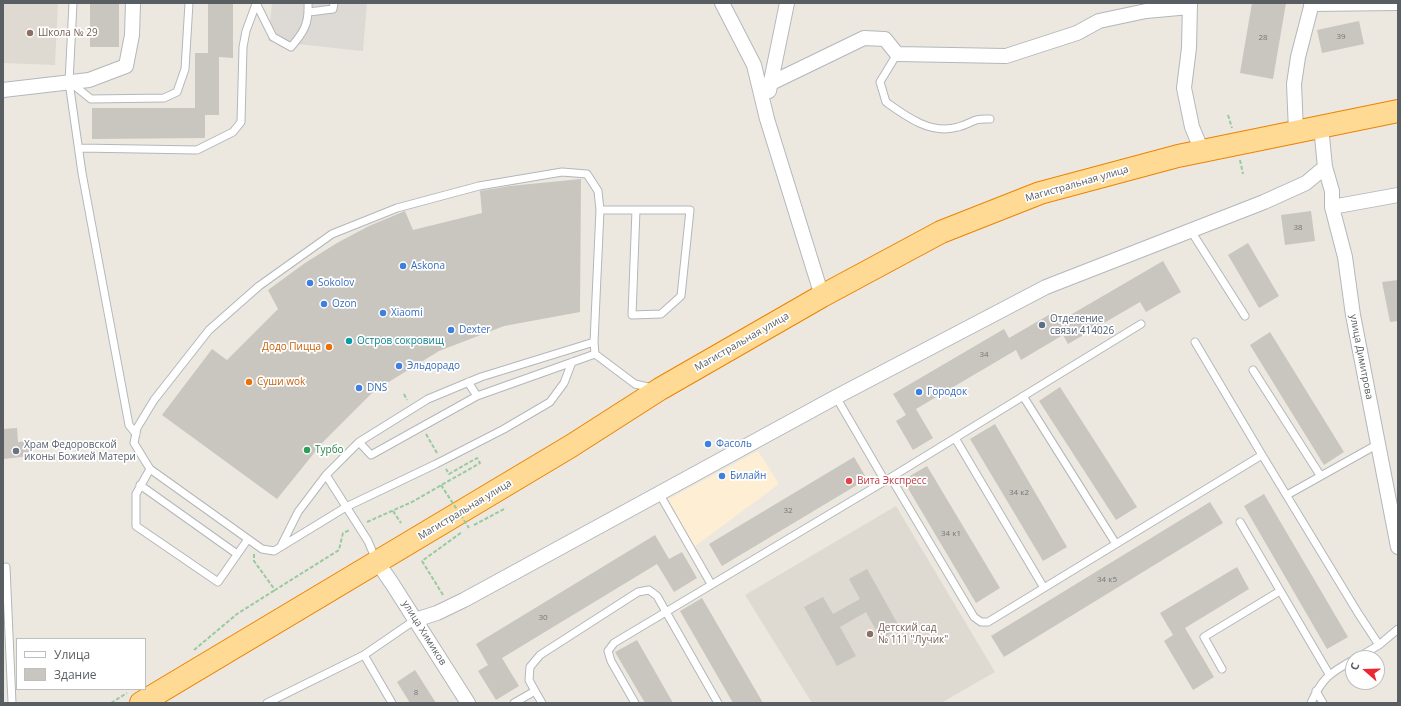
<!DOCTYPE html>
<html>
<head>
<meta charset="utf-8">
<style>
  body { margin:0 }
  #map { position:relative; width:1401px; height:706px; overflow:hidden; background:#ece8e0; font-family:"Open Sans",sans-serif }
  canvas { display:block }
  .frame { position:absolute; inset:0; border:4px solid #595e62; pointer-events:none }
  .legend { position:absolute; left:16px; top:638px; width:130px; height:52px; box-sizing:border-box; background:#fff; border:1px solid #bdbfc0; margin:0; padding:5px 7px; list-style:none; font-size:12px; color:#595e62 }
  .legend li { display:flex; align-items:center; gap:8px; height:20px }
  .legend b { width:20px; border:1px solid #bdbfc0 }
  .north { position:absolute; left:1345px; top:650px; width:40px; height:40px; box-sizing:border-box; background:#fff; border:1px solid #bdbfc0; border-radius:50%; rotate:290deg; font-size:11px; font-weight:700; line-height:16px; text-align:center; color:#595e62 }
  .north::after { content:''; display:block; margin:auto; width:14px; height:18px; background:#ec2732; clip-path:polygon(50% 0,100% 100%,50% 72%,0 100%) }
</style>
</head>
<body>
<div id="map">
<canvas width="1401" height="706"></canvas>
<div class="frame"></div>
<ul class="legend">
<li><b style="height:5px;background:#fff"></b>Улица</li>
<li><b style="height:11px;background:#c9c5bf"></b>Здание</li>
</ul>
<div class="north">С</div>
</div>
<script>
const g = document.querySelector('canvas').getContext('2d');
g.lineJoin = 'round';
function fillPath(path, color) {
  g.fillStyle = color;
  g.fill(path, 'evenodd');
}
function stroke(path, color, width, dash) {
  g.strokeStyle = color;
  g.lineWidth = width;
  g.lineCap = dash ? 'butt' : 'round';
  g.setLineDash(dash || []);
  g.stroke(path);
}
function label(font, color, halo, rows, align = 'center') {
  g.font = font + ' "Open Sans",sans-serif';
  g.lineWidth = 3.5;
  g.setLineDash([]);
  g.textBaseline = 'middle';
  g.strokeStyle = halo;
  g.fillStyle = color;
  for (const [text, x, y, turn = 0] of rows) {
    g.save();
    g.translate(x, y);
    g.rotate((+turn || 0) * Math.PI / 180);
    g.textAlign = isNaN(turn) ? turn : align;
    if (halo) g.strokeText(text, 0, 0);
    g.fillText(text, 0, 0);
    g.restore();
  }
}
fillPath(new Path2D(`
  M758,451L779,484L694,547L667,500Z`), '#feeed3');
fillPath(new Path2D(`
  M272,3H367L363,51L268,41Z`), '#dddad5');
fillPath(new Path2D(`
  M3,3H58L55,65L3,63Z
  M896,506L995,672L941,703H812L745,595Z`), '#dedad1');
fillPath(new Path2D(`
  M90,3H119V47H90Z
  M208,3H233V58L219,57V115H205V138L92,139V108H195V53H208Z
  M1252,3H1286L1273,79L1240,73Z
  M1359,21L1364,44L1322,53L1317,30Z
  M581,179L580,312L504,326L439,351L374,391L323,442L277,499L162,415L212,349L227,360L278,309L268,290L305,263L337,243L369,226L405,211L413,230L482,213L480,191L510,186Z
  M1311,211L1315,241L1285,245L1281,215Z
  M1248,243L1279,296L1259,308L1228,255Z
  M1163,261L1181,292L1146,312L1140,302L1068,344L1063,335L1021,360L1016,350L916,409L933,438L913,450L896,421L906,415L893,394L1004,329L1009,338L1054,312L1060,321Z
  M1398,280V321L1390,322L1382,282Z
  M1270,332L1344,452L1324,465L1250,345Z
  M1060,387L1137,507L1116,520L1039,401Z
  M995,424L1067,547L1043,561L970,439Z
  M17,428L18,442L29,441L30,456L4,459L3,429Z
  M854,457L867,479L722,566L709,544Z
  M927,466L1000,588L976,603L903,480Z
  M1264,494L1348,637L1327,649L1244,506Z
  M1210,502L1223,523L1004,657L991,636Z
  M655,535L669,559L682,552L697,578L674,592L657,564L502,658L519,686L496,700L478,671L488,665L476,644Z
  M1237,567L1249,589L1185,628L1214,677L1193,690L1164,641L1173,635L1160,613Z
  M867,569L900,628L881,639L866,612L840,627L856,656L837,666L804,607L823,597L833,614L860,599L849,579Z
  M702,598L763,703H733L680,611Z
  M637,640L673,703H645L615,652Z
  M415,670L436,703H410L397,682Z`), '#c9c5bf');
const service = new Path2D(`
  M73,3L69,82L82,173L129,425L136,434
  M256,3L273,37L291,47C304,32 309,24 308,3
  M309,12L333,9L334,3
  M897,54L880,82L886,102C907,117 931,135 958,127C973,123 972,118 990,119
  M71,83L91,99L164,98L177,92L185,69L189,3
  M79,148L197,150L233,132L241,122L243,47L246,31L256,4
  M600,210H690L681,296L661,314L632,315L636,210
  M1191,231L1245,316
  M1195,342L1262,455
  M572,362L564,383L550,402L504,429L436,464L346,507L274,551L262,549L150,469L134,443L137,428L154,400L209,330L259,286L332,234L397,208L479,186L562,172L587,174L598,191L600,210L594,342L595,354L635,384L652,388
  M1253,370L1320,475
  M477,396L595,354
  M1023,396L1116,544
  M836,397L885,481
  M955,438L1044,588
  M359,442L371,455L477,396L468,382
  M150,469L136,494V526L218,582L248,539
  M891,478L974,617L981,622H988L1262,455L1358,613L1379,645
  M140,485L237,554
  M659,493L711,584
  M1287,495L1378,444
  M1240,522L1329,674
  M281,546L298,512L326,475
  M376,560L368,541L326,475L359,442L428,399L481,377L594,342
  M6,567L12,703
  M364,655L392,703
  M1357,658L1379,645L1398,629
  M1222,669L1204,637L1280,591
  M535,691L542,703
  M1316,691L1323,703
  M267,703L364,655L415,620
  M514,703L535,691L529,680L530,667L540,655L638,592L649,590L657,596L718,703
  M635,703L611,661L608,651L614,643L885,481L1141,324
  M1311,703C1322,678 1330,673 1353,660`);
const minor = new Path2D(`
  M722,3L754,65L767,119L822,296
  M1190,3L1189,48L1184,88L1192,127L1202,151
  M1311,4L1398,3
  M769,84L864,38L885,39L897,54L1006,56L1077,33L1099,21L1146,11L1190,7
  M3,90L89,80L126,66L132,35L133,3
  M769,91L787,3
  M1296,131L1294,84L1298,57L1312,3
  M1325,167L1332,191V207L1345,257L1353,315L1398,547
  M1332,207L1398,195
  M378,563L393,585L468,703
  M415,620L437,613L464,600L836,397L1046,287L1264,202L1306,183L1325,167L1321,126`);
const trunk = new Path2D(`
  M141,703L571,446L660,389L822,296L941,232L1040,193L1178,156L1398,111`);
stroke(service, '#b3b7bb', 9);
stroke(minor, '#b3b7bb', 16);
stroke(trunk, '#ec8300', 24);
stroke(new Path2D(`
  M1228,115L1232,128
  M1240,160L1243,174
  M404,394L407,400
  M426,434L437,453
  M393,511L401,523
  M367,522L412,502L480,463L477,458L449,474L446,469
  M474,525L506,508
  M254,554V561L275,590L339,550L343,533L350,530
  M443,595L422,561L462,532
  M194,650L237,614L275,590
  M111,703L127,693`), '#97cb9f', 2, [4, 2]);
stroke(service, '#fff', 7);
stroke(minor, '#fff', 14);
stroke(trunk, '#ffda94', 22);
stroke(new Path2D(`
  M441,485L469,528`), '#97cb9f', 2, [4, 2]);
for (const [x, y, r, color] of [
  [30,33,4,"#8d6e63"],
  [403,266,4,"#3f7fe0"],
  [310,283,4,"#3f7fe0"],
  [324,304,4,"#3f7fe0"],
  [383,313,4,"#3f7fe0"],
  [1042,325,4,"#5c6f8a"],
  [451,330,4,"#3f7fe0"],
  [349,341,4,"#0f9aa8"],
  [329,347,4,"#e8710a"],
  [399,366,4,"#3f7fe0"],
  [249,382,4,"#e8710a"],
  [359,388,4,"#3f7fe0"],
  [919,392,4,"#3f7fe0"],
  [708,444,4,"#3f7fe0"],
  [307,450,4,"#2e9e5b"],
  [16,451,4,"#6b7280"],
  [722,476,4,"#3f7fe0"],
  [849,481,4,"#e0444e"],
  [870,634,4,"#8d6e63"]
]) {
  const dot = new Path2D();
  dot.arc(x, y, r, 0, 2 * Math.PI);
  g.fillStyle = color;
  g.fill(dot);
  stroke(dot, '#fff', 1.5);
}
label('8px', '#757879', null, [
  ["39",1341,37],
  ["28",1263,38],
  ["38",1298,228],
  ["34",984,355],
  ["34 к2",1019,493],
  ["32",788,511],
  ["34 к1",951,534],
  ["34 к5",1107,580],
  ["30",543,618],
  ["8",416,693]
]);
label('10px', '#785e54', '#fff', [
  ["Школа № 29",38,33],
  ["Детский сад",878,628],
  ["№ 111 \"Лучик\"",878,640]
], 'left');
label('10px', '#595e62', '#fff', [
  ["Магистральная улица",1077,184,-16],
  ["Магистральная улица",742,342,-30],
  ["улица Димитрова",1361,357,79],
  ["Магистральная улица",465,510,-31],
  ["улица Химиков",424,633,58]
]);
label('10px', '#366cbe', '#fff', [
  ["Askona",411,266],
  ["Sokolov",318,283],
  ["Ozon",332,304],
  ["Xiaomi",391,313],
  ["Dexter",459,330],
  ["Эльдорадо",407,366],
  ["DNS",367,388],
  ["Городок",927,392],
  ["Фасоль",716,444],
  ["Билайн",730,476]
], 'left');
label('10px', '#4e5e75', '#fff', [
  ["Отделение",1050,319],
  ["связи 414026",1050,331]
], 'left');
label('10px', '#0d838f', '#fff', [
  ["Остров сокровищ",357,341]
], 'left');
label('10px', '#c56008', '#fff', [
  ["Додо Пицца",321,347],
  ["Суши wok",257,382,"left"]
], 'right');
label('10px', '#5b616d', '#fff', [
  ["Храм Федоровской",24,445],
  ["иконы Божией Матери",24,457]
], 'left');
label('10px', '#27864d', '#fff', [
  ["Турбо",315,450]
], 'left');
label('10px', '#be3a42', '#fff', [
  ["Вита Экспресс",857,481]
], 'left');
</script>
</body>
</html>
